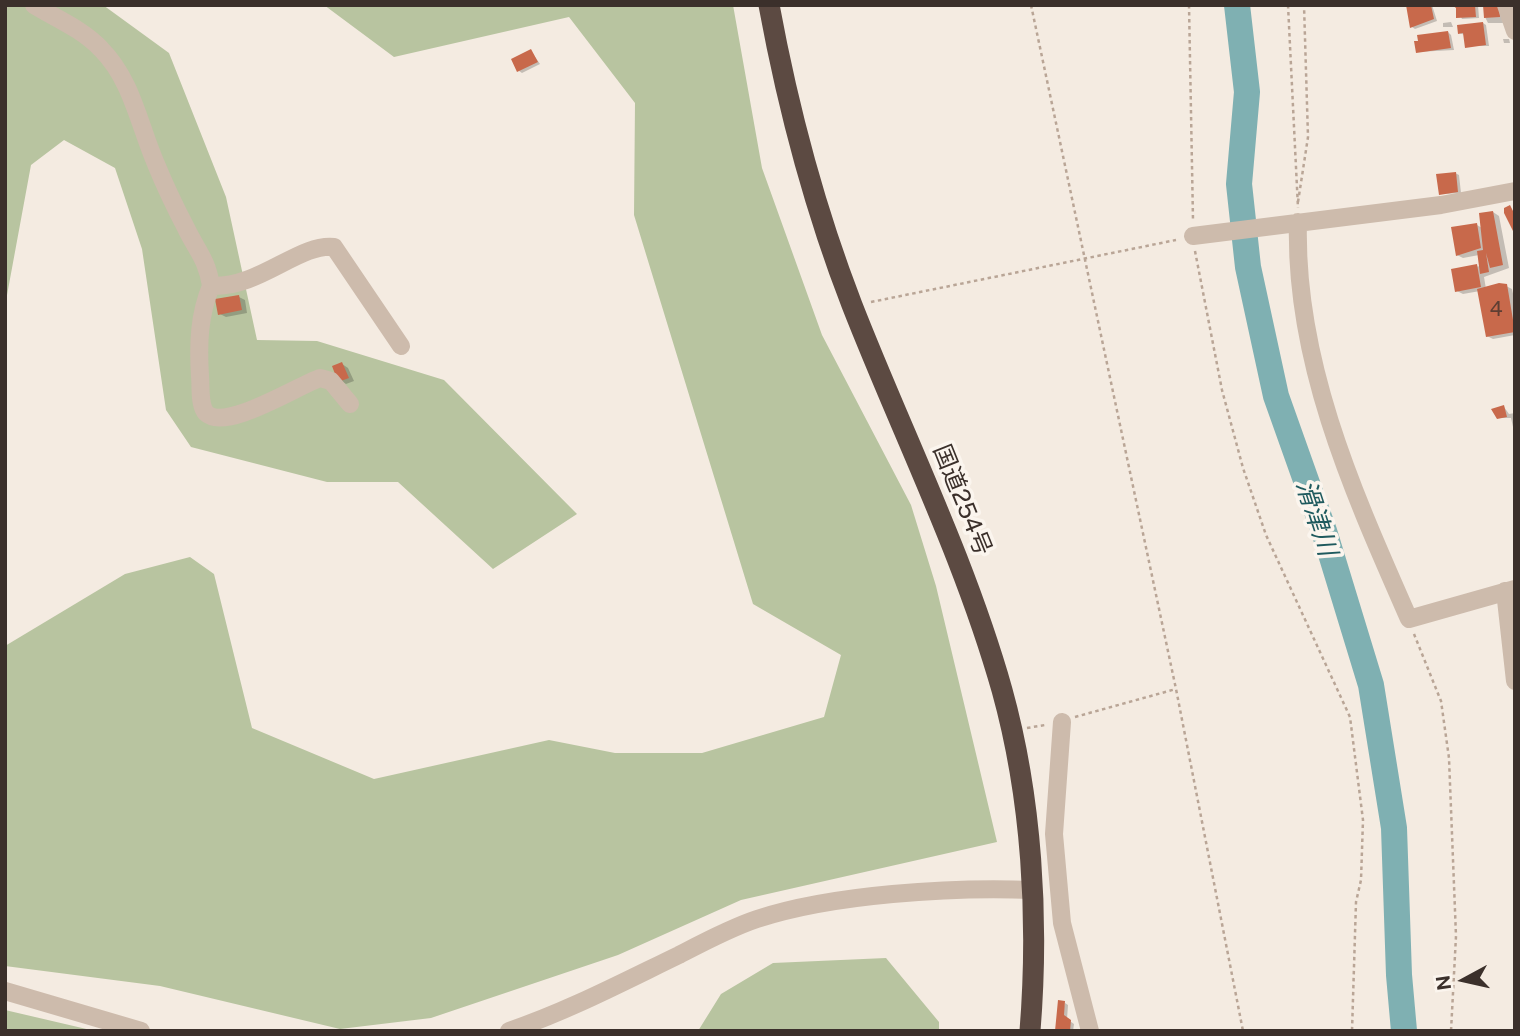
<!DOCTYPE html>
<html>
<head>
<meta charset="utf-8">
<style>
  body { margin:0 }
  #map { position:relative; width:1520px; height:1036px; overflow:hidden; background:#f4ebe1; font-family:"Public Sans",sans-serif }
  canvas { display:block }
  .frame { position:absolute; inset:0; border:7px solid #3b302b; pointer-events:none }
  .north { position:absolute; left:1429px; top:945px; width:70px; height:70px; -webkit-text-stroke:5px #fbf5ee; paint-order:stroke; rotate:262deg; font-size:19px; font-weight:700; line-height:28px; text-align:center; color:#3b302b }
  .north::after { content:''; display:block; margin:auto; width:24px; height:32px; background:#3b302b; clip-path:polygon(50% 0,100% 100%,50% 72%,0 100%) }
</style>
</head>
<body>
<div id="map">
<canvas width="1520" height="1036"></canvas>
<div class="frame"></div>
<div class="north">N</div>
</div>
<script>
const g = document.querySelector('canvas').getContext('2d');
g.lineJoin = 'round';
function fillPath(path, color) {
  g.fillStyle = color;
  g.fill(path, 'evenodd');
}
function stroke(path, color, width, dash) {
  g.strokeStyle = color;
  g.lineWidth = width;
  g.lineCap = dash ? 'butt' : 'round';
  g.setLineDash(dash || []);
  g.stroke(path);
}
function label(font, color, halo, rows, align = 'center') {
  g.font = font + ' "Public Sans","Noto Sans JP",sans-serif';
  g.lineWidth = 7;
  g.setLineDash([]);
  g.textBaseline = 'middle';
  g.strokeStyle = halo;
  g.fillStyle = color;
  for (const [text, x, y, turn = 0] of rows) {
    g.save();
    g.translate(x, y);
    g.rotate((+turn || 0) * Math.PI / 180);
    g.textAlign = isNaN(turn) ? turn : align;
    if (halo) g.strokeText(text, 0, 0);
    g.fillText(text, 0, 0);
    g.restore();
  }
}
fillPath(new Path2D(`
  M5,5H103L169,53L226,197L257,340L317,341L444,380L577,514L493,569L398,482H327L191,447L166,410L142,249L115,168L64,140L31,165L5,306Z
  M324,5H733L762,168L822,335L911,505L936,586L997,842L741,900L618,955L431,1018L340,1029L160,986L5,966V646L125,574L190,557L214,574L252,728L374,779L549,740L615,753H702L824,717L841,655L753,604L634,215L635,103L569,17L394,57Z
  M886,958L939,1022V1031H698L721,994L773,963Z
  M5,1010L95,1031H5Z`), '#b8c4a0');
fillPath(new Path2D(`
  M1409,5H1432L1437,21L1415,29L1412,27Z
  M1455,5H1478L1479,18L1462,19Z
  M1502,5L1503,23H1488L1485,17Z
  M1451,22L1453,27H1443V23Z
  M1483,23L1486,25L1489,46H1466L1465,35L1459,33Z
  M1448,32L1451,35L1454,50L1417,52Z
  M1503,39H1509L1510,43H1504Z
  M531,51L540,64L522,73L519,71Z
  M1455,173L1459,175L1461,193L1441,194Z
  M1493,212L1499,216L1509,268L1484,277L1486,289L1506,286L1512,289L1515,303V335L1493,339L1487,336L1480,291L1463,294L1457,291L1453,270L1481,266L1479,255L1463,258L1457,255L1477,225L1482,228Z
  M239,297L245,300L247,313L226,317L220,314Z
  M342,364L348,368L354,381L346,384L340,380Z
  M1504,407L1509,414L1515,413V436L1511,418H1498Z
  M1065,1003L1068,1005L1067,1019L1074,1024L1073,1031H1057Z`), '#0003');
stroke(new Path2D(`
  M1237,5L1247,92L1239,184L1248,267L1276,396L1324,531L1371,685L1394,828L1399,975L1404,1031`), '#7fb0b2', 26);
fillPath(new Path2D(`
  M1406,5H1431L1434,19L1410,28Z
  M1452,5H1475L1476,17L1456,18V8Z
  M1483,5H1499L1500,17L1484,18Z
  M1483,22L1486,45L1465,48L1463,33L1458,34L1457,25Z
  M1448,31L1451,48L1416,53L1414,41H1418L1417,35Z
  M531,49L538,62L517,72L511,59Z
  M1456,172L1458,192L1439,195L1436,174Z
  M1510,205L1515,215V235L1504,213V208Z
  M1493,211L1503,265L1490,268L1486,253L1489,272L1480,274L1477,251L1483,250L1479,213Z
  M1477,223L1481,248L1456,256L1451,227Z
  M1477,264L1481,287L1455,292L1451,269Z
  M1499,283L1507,284L1515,332L1486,337L1477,289Z
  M239,295L242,310L218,315L215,299Z
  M342,362L349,378L338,382L332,366Z
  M1504,405L1507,417L1497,419L1491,409Z
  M1058,1000L1065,1001L1064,1015L1071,1020L1070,1031H1055Z`), '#c8694b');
stroke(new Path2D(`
  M1031,5L1176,689L1243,1031
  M1189,5L1193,220
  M1288,5L1298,208
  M1298,202L1308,137L1304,5
  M1195,251L1222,390L1243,468L1266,535L1350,717L1363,820L1361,880L1356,902L1352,1031
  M871,302L1176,240
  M1414,634L1441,701L1449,758L1456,936L1451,1031
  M1075,717L1176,689
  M1027,728L1045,725`), '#b9a596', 2.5, [3.5, 3.5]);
stroke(new Path2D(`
  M34,5C57,19 82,29 101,49C132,80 139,125 156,164C165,186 175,207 186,228C197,251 207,259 211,286
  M1506,5L1515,31
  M1298,222C1294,362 1354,494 1409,619L1515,589
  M1193,236L1441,205L1515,191
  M350,404L331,381L320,378C297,386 225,432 206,413C199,405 201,386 200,376C198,344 199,315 211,286C260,288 299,243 334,247L401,346
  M1505,591L1515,681
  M1062,722L1054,834L1062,923L1090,1031
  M5,991L141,1031
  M509,1031C568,1011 623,982 679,955C704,942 730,928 757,919C833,894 951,887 1032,890`), '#cdbbac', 18);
stroke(new Path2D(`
  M769,5C788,108 814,207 852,305C902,433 964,556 1002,690C1032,798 1039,919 1030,1031`), '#5c4a42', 21);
label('21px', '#5e3e33', null, [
  ["4",1496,310]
]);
label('24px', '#3b302b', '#fbf5ee', [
  ["国道254号",962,500,68]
]);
label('italic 26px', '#1f5a5e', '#fbf5ee', [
  ["滑津川",1316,518,72]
]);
</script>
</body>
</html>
